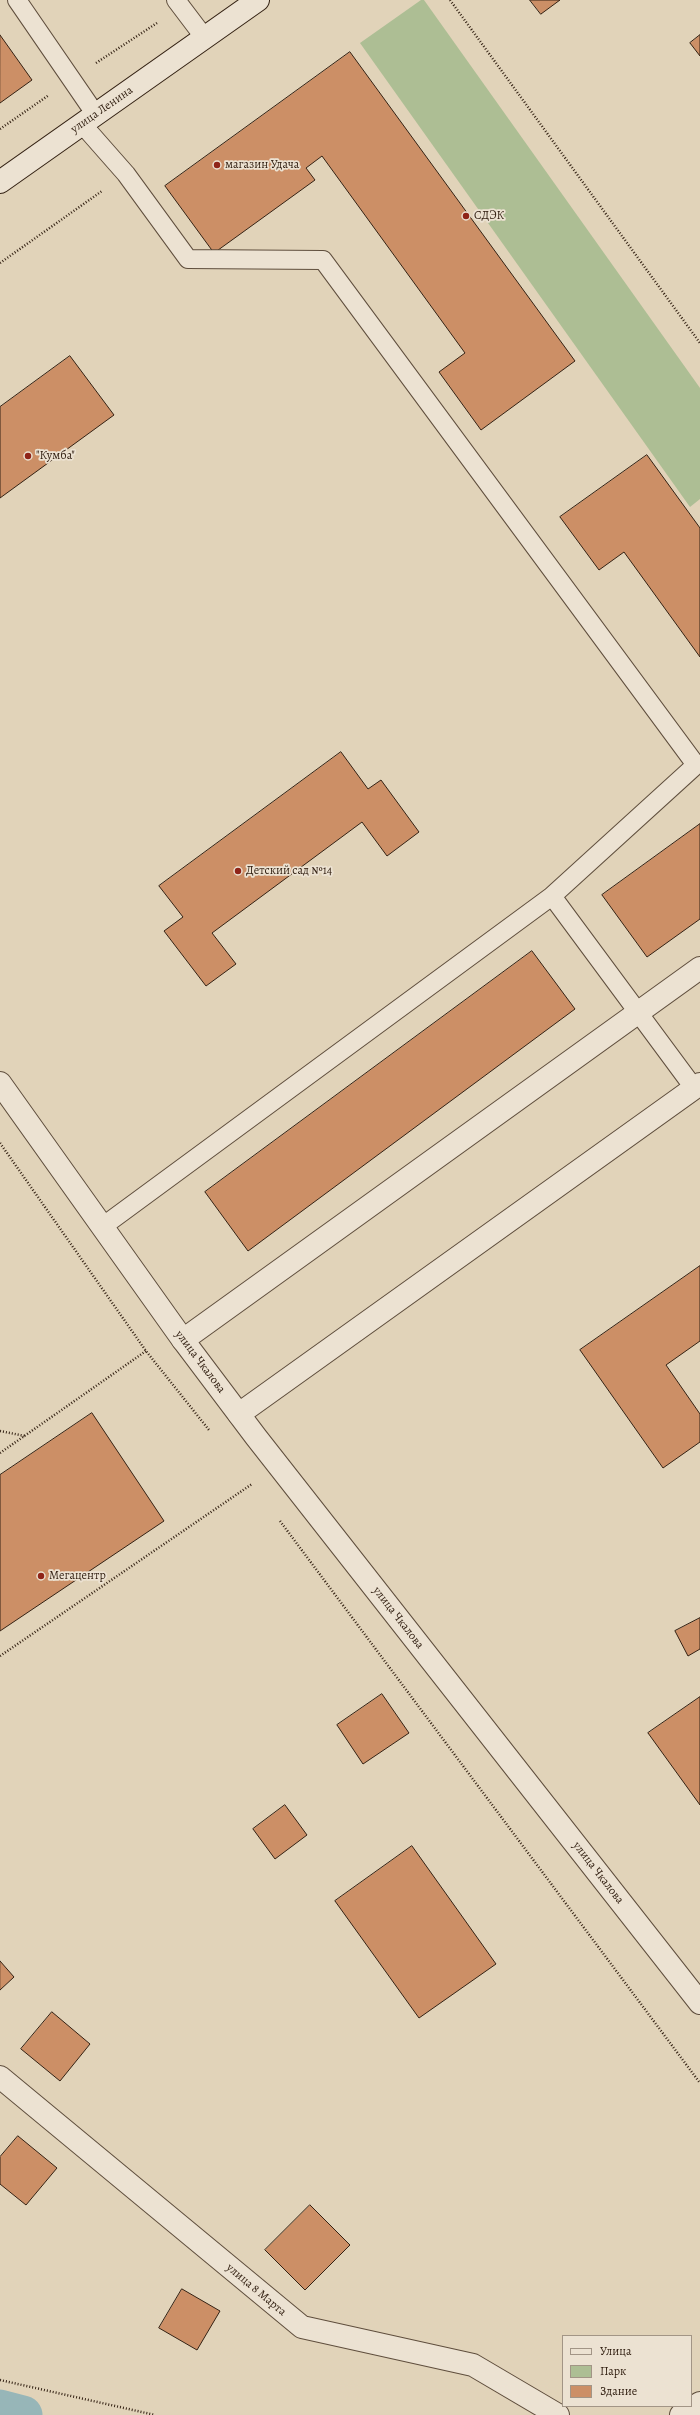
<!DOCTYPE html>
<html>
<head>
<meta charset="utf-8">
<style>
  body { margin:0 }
  #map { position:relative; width:700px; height:2415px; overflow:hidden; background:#e1d3b9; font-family:Alegreya,serif }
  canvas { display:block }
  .legend { position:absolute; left:562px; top:2335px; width:130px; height:72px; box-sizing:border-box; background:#ece2d2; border:1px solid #a29586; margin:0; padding:5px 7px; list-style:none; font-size:12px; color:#342214 }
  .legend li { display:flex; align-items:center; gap:8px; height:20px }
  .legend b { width:20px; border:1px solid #a29586 }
</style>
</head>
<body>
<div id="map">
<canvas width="700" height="2415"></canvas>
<ul class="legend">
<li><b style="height:5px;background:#ece2d2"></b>Улица</li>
<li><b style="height:11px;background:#adbe94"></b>Парк</li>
<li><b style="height:11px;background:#cc8f66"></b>Здание</li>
</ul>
</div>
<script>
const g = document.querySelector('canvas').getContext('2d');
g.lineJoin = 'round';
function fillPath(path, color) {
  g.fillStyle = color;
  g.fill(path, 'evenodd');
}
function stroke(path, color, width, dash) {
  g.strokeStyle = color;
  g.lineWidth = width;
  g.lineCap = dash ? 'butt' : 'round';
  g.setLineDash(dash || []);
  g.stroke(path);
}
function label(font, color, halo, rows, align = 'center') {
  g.font = font + ' Alegreya,serif';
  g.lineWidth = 3.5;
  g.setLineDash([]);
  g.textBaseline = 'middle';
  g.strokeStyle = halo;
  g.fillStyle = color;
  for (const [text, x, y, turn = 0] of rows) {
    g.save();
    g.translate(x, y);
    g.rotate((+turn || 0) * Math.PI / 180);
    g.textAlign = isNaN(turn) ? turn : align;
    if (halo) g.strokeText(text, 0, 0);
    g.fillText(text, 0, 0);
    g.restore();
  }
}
fillPath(new Path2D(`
  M421,0H424L700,388V499L690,507L360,43Z`), '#adbe94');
stroke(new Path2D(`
  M0,2409L23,2415`), '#97b6b8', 39);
const building = new Path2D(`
  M530,0H560L541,14Z
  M0,35L32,80L0,103Z
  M700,35V56L690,43Z
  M350,52L575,361L481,430L439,372L465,353L322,156L306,168L315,180L214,253L165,186Z
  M70,356L114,415L0,498V407Z
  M647,455L700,528V657L624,552L599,570L560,517Z
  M341,752L368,789L381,780L419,832L387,856L362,822L212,933L236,964L206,986L164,931L183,917L159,886Z
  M700,824V919L647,957L602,895Z
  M532,951L575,1009L248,1251L205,1192Z
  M700,1266V1341L666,1365L700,1414V1442L663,1468L580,1350Z
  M92,1413L164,1521L0,1631V1475Z
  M700,1618V1649L688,1656L675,1631Z
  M382,1694L409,1733L363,1764L337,1725Z
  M700,1697V1805L648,1733Z
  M285,1805L307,1835L275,1859L253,1829Z
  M412,1846L496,1964L419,2018L335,1901Z
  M0,1961L14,1977L0,1990Z
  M52,2012L90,2044L60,2081L21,2049Z
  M18,2136L57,2168L26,2205L0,2184V2157Z
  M310,2205L350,2245L305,2290L265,2250Z
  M182,2289L220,2311L197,2350L159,2328Z`);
fillPath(building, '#cc8f66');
stroke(building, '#342214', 1);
const service = new Path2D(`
  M17,0L96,115
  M176,0L204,37
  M82,124L126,174L188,259L323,260L696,765L552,896L694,1088
  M102,1227L552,896`);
const pedestrian = new Path2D(`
  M183,1340L700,968
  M239,1414L700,1084`);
const minor = new Path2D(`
  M0,1083L183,1340L256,1437L700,2003
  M0,2077L302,2327L473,2365L558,2415
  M681,2415L700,2403`);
const secondary = new Path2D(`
  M0,182L258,0`);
stroke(service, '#5f4e3d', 20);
stroke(pedestrian, '#5f4e3d', 24);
stroke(minor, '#5f4e3d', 24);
stroke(secondary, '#342214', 24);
stroke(new Path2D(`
  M450,0L700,343
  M96,63L157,23
  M0,129L49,95
  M0,263L102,191
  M0,1143L146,1351L209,1430
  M0,1431L25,1436
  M0,1453L146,1351
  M280,1521L700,2083
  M0,1656L252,1484
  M0,2380L155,2415`), '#342214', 2.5, [1, 2]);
stroke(service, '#ece2d2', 18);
stroke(pedestrian, '#ece2d2', 22);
stroke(minor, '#ece2d2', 22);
stroke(secondary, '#ece2d2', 22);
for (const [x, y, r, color] of [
  [217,165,4,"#8f2418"],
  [466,216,4,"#8f2418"],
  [28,456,4,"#8f2418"],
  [238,871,4,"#8f2418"],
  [41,1576,4,"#8f2418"]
]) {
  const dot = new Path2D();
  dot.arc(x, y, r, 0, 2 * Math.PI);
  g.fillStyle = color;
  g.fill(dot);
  stroke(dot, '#ece2d2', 1.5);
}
label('12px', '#342214', '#ece2d2', [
  ["улица Ленина",102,110,-35],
  ["улица Чкалова",200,1362,53],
  ["улица Чкалова",398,1618,52],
  ["улица Чкалова",598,1873,52],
  ["улица 8 Марта",256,2290,40]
]);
label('12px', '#342214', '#ece2d2', [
  ["магазин Удача",225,165],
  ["СДЭК",474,216],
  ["\"Кумба\"",36,456],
  ["Детский сад №14",246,871],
  ["Мегацентр",49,1576]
], 'left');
</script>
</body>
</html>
